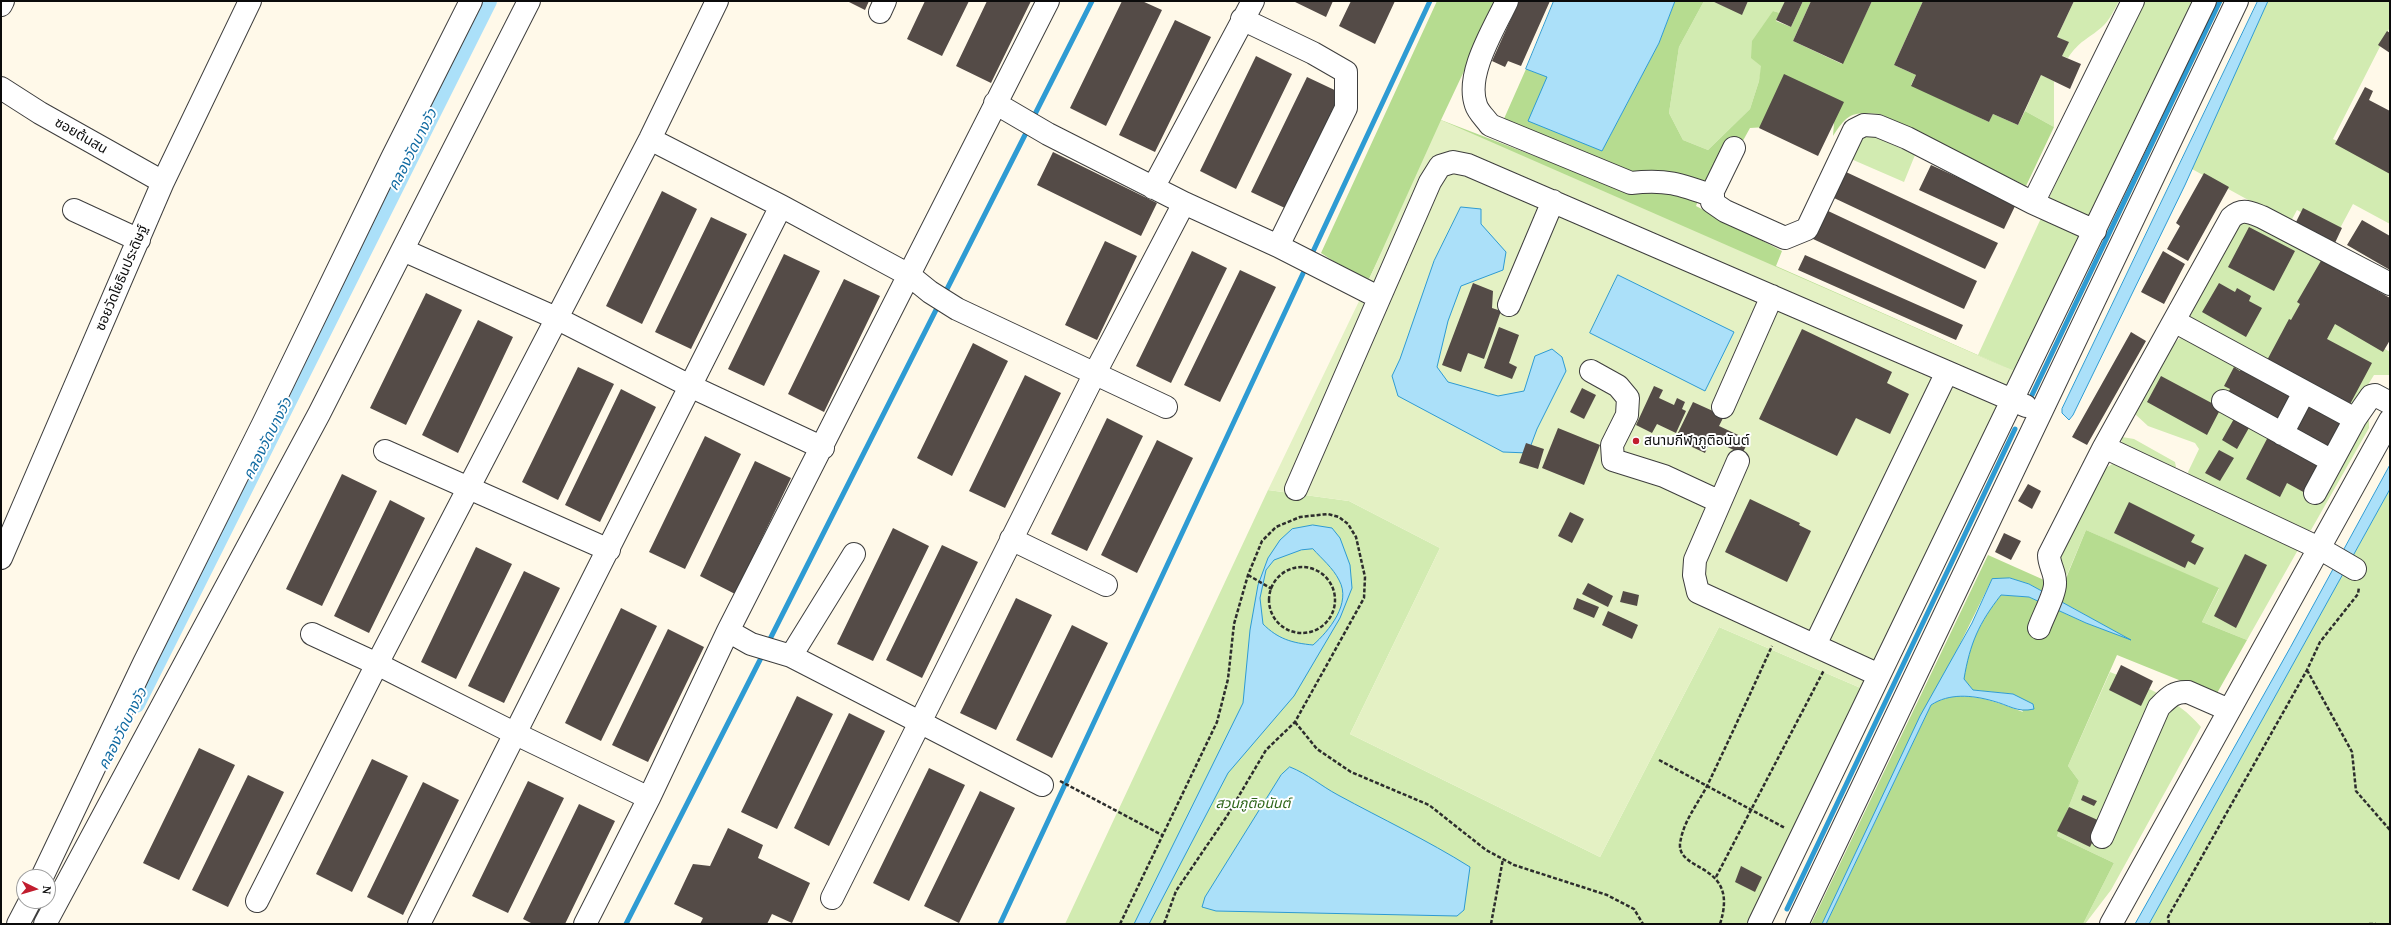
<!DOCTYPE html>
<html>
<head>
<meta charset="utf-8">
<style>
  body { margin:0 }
  #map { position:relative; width:2391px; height:925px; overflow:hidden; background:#fff9e9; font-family:"PT Serif",serif }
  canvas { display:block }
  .frame { position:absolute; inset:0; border:2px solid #0b0b0b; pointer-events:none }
  .north { position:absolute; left:16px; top:869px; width:40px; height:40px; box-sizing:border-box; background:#fff; border:1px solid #9d9d9d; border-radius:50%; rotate:95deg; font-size:11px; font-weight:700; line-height:16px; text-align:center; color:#0b0b0b }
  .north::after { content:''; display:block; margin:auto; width:14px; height:18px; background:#c11d2e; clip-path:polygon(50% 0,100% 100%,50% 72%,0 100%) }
</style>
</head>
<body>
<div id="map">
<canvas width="2391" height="925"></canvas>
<div class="frame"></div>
<div class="north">N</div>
</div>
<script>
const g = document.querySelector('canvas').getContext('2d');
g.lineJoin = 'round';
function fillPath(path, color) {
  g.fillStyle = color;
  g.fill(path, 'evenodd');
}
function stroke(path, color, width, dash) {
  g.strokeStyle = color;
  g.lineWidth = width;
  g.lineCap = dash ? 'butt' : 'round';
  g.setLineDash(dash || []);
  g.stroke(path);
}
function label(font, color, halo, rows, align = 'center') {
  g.font = font + ' "PT Serif","Noto Sans Thai",serif';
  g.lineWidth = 4;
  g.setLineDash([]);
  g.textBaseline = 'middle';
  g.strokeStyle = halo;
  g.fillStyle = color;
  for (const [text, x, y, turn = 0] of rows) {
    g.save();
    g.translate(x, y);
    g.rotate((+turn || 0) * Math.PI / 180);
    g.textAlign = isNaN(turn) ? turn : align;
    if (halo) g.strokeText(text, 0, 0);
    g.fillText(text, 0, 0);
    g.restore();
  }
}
fillPath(new Path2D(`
  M1704,1H1712L1742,14L1748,1H1785L1780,13L1773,11L1759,81L1750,109L1708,150L1683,140L1669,113L1679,47Z
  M2074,1H2119C2114,10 2110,20 2102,27C2087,40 2080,40 2068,58L2062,56L2068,42L2057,37Z
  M2141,1H2194L2092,218L2049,198Z
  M2268,1H2390V27L2333,139L2390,167V224L2353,204L2338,232L2297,210L2290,223L2192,169Z
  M2041,75L2054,81V127L2025,111Z
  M1863,134H1870L1915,155L1904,182L1851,159Z
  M2042,216L2082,238L2014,371L1978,355Z
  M2242,218L2333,261L2313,306L2390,352V375H2374L2352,411L2189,318L2191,309Z
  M2186,334L2369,421V428L2311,530L2303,531L2189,476L2188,472L2199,449L2195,443L2148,426L2135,414C2147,391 2162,347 2186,334Z
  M2122,437L2134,439L2175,462L2176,467L2172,470L2121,447Z
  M2114,463L2299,548L2247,640L2202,622L2219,589L2086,530L2067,575L2056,565L2104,469Z
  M2390,489V924H2149Z
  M1268,490L1349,501L1440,548L1350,734L1600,857L1719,627L1863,689L1752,924H1065Z
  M2110,672C2143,686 2177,698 2201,727L2111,890L2085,924H2083L2114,863L2057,836L2079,781L2068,766Z`), '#d2ebb1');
fillPath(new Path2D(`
  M1437,1H1497L1441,120L1623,190L1694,180C1673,169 1656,171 1633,174L1503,121L1526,69L1548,77L1602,151L1659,43L1675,1H1704L1679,47L1669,113L1683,140L1708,150L1750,109L1759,81L1761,66L1751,58L1752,41L1773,11L1780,13L1776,21L1791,27L1803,1H1811L1793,41L1842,64L1872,1H1923L1894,65L1916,75L1911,85L1989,122L1993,114L2018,125L2025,111L2054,127L2026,186L1880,114C1852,112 1848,113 1833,136L1834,123L1750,128L1740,146L1724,149L1707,177L1696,206L1782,251L1776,266L2014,371L1435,142L1369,279L1344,268L1321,253Z
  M2086,530L2219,588L2202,622L2247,640L2216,695L2117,655L2068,766L2079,781L2057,836L2114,863L2083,924H1826L1931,705C1959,687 1994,701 2023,712L2013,694L1973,690L1963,679C1970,643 1979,623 2001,595L2029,597L2086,623L2127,638L2029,584L2010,578L1992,579L1822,924H1811L1988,555L2062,588Z`), '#b6dc90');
fillPath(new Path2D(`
  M1441,120L2014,371L1863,689L1719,627L1600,857L1350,734L1440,548L1349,501L1268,490L1361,297Z`), '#e4f1c4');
const water = new Path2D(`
  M1554,1H1675L1659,43L1602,151L1528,121L1547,77L1526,69Z
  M2258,1H2268L2185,185L2073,415L2069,420L2062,413V409Z
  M1461,207L1481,209V224L1506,252L1503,270L1461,286L1448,321L1437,367L1448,382L1498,396L1524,391L1535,356L1552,349L1562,357L1566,371L1537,429L1528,453L1503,452L1398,396L1392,376L1400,359L1434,261Z
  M1618,275L1734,332L1705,391L1590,333Z
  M2390,465V489L2149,924H2135L2290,648Z
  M1313,525L1332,528L1340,538L1350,565L1352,588L1340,618L1294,696L1228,773L1149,924H1134L1243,703L1250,630L1258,585L1268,558L1280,540L1292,529ZM1313,549C1322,559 1333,568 1339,580C1352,603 1329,631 1313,645C1292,643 1278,639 1263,624L1260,598L1266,570L1274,560L1301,550Z
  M2010,578L2029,584L2131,640L2086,623L2029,597L2001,595C1979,623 1970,643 1964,679L1973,690L2013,694L2033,704L2034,709C2017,713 2009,705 1993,701C1972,695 1949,693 1931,705L1826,924H1822L1920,716L1972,623L1992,579Z
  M1290,767C1308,774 1321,786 1338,795C1382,819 1427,840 1470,867L1464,910L1457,916L1216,911L1202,907L1205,897L1281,775Z`);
fillPath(water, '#abe0f9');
stroke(water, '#2e9bd3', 1);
stroke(new Path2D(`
  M1032,120L1092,1
  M1310,258L1430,1
  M944,295L1028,129
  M2032,395L2220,1
  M768,643L939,304
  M1787,909L2015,429
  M626,924L763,654
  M1000,924L1306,267`), '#2e9bd3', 5);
stroke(new Path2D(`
  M136,704L488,1`), '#abe0f9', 18);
fillPath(new Path2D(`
  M847,1H869L865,10Z
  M925,1H969L942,56L907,39Z
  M987,1H1031L991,83L956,66Z
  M1122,1H1142L1162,10L1106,126L1070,108Z
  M1293,1H1333L1326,17Z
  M1351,1H1395L1375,44L1339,26Z
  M1519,1H1550L1521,66L1508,61L1505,67L1492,61Z
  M1712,1H1748L1742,15Z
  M1785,1H1803L1791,27L1776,20Z
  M1811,1H1872L1843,64L1793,41Z
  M1923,1H2074L2057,37L2069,42L2062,56L2081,64L2070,89L2041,75L2018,125L1993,114L1989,122L1911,86L1916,75L1894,65Z
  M1175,20L1211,37L1155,152L1119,135Z
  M2387,31L2390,33V53L2378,45Z
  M1256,56L1292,74L1236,189L1200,171Z
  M1784,74L1844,102L1818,156L1759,128Z
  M1307,77L1343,94L1287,209L1251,192Z
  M2365,87L2373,91L2369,100L2390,111V174L2335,144Z
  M1053,152L1157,203L1141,236L1037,185Z
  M1931,165L2016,204L2004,229L1919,190Z
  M1846,172L1998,243L1985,269L1834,198Z
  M2204,173L2229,187L2188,261L2167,249L2180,226L2176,223Z
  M662,191L697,209L642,324L606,306Z
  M2303,208L2342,228L2334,245L2295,224Z
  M1826,210L1977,281L1964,309L1813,239Z
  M711,217L747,234L691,349L655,332Z
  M2362,220L2390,236V270L2347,245Z
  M2249,227L2295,251L2274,291L2228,267Z
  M1105,241L1137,256L1097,340L1065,325Z
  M1192,251L1227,268L1171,383L1136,366Z
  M2163,251L2185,264L2164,304L2141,292Z
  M784,254L820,271L764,386L728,369Z
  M1805,255L1963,325L1956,340L1798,270Z
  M2322,259L2390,298V340L2383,352L2335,324L2327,339L2372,363L2348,408L2265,364L2289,319L2291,320L2300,304L2297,302Z
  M1240,270L1276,287L1220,402L1184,385Z
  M844,279L880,296L824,412L788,394Z
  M1473,283L1493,291L1492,308L1501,311L1484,359L1468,353L1461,372L1442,365Z
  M2219,283L2235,292L2237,288L2251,296L2249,301L2262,308L2246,337L2202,312Z
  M426,293L462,310L406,425L370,408Z
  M478,320L513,337L458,453L422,435Z
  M1499,327L1519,335L1509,363L1517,367L1512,379L1484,368Z
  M1802,329L1892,372L1887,383L1909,394L1890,434L1856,418L1837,456L1759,419Z
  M2131,332L2146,341L2087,445L2072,437Z
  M973,343L1008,361L952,476L917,458Z
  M2243,365L2294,395L2277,424L2227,395L2230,389L2224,386L2234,367L2240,371Z
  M578,367L614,384L558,500L522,482Z
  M1025,375L1061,393L1005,508L969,491Z
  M2161,376L2221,408L2207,435L2147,402Z
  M1654,386L1663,390L1659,398L1674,405L1677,398L1685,402L1682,409L1686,411L1676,433L1657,424L1652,433L1636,425Z
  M1582,388L1596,395L1584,419L1570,412Z
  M621,389L656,407L600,522L565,505Z
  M1693,402L1724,416L1719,426L1749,440L1742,454L1711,439L1705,453L1675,439Z
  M2305,403L2344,426L2328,453L2294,433L2300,424L2294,420Z
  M2235,417L2250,426L2237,449L2222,440Z
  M1107,418L1143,436L1087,551L1051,534Z
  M1558,428L1600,445L1584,485L1542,468Z
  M2269,435L2323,465L2307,494L2287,483L2280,497L2246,479Z
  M705,436L741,454L685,569L649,552Z
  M1157,440L1193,458L1137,573L1101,555Z
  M1526,443L1544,449L1538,469L1519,463Z
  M2219,450L2234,458L2220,481L2205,473Z
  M755,461L791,478L735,594L700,576Z
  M342,474L377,491L322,606L286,589Z
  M2028,484L2041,491L2032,509L2018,501Z
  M1750,499L1800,523L1799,525L1811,531L1787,582L1725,552Z
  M390,500L425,518L369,633L334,616Z
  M2129,502L2195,535L2191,542L2204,548L2195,565L2188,561L2185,568L2114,533Z
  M1570,512L1584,519L1572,543L1558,536Z
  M893,528L929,546L873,661L837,644Z
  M2004,533L2021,541L2011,560L1995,552Z
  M942,545L978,562L922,678L886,660Z
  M476,547L512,564L456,679L421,662Z
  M2245,554L2267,565L2236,628L2214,616Z
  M524,571L560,588L504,703L468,686Z
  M1588,583L1613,596L1608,607L1582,594Z
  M1623,591L1639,595L1637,606L1620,602Z
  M1016,598L1052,615L996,730L960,713Z
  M1577,598L1599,607L1594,618L1573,609Z
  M621,608L657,626L601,741L565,723Z
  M1608,611L1638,625L1632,639L1602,625Z
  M1072,625L1108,643L1052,758L1016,740Z
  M668,629L704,647L648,762L612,745Z
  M2121,665L2153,681L2141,706L2109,690Z
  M797,696L833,714L777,829L741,812Z
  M849,713L885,731L829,846L794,828Z
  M199,748L235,765L179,880L143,863Z
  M372,759L408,776L352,892L316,874Z
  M929,768L965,785L909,901L873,883Z
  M248,775L284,792L228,907L192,890Z
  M528,781L564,798L508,913L472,896Z
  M423,782L459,800L403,915L367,897Z
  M980,791L1015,808L959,923L924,906Z
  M2083,795L2097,801L2094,806L2081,800Z
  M579,804L615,821L565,924H533L523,919Z
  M2069,807L2102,822L2090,847L2057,831Z
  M728,828L763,845L758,858L810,883L792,923L772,914L767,924H700L703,918L674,904L693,864L710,866Z
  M1741,866L1762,877L1755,892L1735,882Z`), '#544b47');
const minor = new Path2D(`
  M1507,1C1494,29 1465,74 1476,105C1478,112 1486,119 1490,125L1631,183C1666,179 1680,184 1713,196
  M1,5L3,1
  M880,12L885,1
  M1,88L40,113L163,182
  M650,139L781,206L909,275L930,292L957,309L1166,407
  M1734,148L1713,191L1712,202L1725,211L1785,238L1807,229L1854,130L1864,125L1878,126L1907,138L2033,203
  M1153,188L1253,1
  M1184,203L1278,246L1346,108V72L1313,53L1242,19
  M74,210L139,240
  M2095,231L2033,203L2133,1
  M1278,246L1378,297
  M403,250L556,318L690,386L823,448
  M1509,305L1553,201
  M2174,321L2355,419
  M1591,371L1618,386L1628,398L1627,415L1612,445L1613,460L1664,476L1718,501
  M2223,401L2332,461
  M1723,407L1772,296
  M2282,434L2304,392
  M2104,447L2319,548L2355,569
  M385,451L609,550
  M1738,461L1695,560L1694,575L1698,592L1879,675
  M1296,489L1430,182L1440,166L1453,162L1468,165L2026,406
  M2315,493L2355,419L2371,396L2375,395L2390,403
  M1011,539L1106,585
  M1,558L163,182L250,1
  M2039,628C2043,616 2056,593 2055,582C2055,572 2049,565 2049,555L2104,447L2231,218C2242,208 2249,212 2262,217L2390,284
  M728,631L751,644L791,656L1042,785
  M1815,645L1947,372
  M791,656L854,554
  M649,798L516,734L377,664L650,139L717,1
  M2102,837L2159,707C2168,698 2174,691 2188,692L2229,710
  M42,877L144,663L263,424L392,158L471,1
  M832,898L1095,373L1184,203L1048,134L995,103
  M257,901L377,664L312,634
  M18,924L30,901
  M45,924L319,414L529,1
  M419,924L781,206
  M585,924L649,798L728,631L1048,1
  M1759,924L2205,1
  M1797,924L2237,1
  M2111,924L2390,420`);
stroke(minor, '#3e3e3e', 24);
stroke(new Path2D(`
  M1269 600a33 33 0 1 1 66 0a33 33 0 1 1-66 0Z
  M1248,575L1272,589
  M2307,670L2352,752L2356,791L2390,830
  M1295,722L1317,749L1351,772L1429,805L1486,850L1514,865L1607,895L1634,909L1643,924
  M1659,760L1785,828
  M1060,781L1162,835
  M1716,877L1824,670
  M1120,924L1217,722L1228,679L1234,624L1248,575L1262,541L1276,527L1300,517L1328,514L1339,517L1348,524L1356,537L1365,577L1364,598L1295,722L1266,750L1227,816L1176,891L1164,924
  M1491,924L1503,859
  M1720,924C1740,862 1678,873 1680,844C1683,821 1698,804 1708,784C1730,738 1751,692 1772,646
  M2169,924L2168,917L2307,670L2320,642L2358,594L2359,587
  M2369,924H2376`), '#2d2d2d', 2.5, [4, 2]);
stroke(minor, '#fff', 22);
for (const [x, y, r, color] of [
  [1636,441,4,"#c11d2e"]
]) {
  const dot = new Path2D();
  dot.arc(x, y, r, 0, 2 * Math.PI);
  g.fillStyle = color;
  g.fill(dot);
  stroke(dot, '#fff', 1.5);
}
label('14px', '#0b0b0b', '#fff', [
  ["ซอยต้นสน",81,136,30],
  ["ซอยวัดโยธินประดิษฐ์",122,278,-67]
]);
label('14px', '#0b0b0b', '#fff', [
  ["สนามกีฬาภูติอนันต์",1644,441]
], 'left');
label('italic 14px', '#2d6519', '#fff', [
  ["สวนภูติอนันต์",1253,804]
]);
label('italic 15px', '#106aa1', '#fff', [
  ["คลองวัดบางวัว",413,150,-63],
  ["คลองวัดบางวัว",268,439,-63],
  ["คลองวัดบางวัว",123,729,-63]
]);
</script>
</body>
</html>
